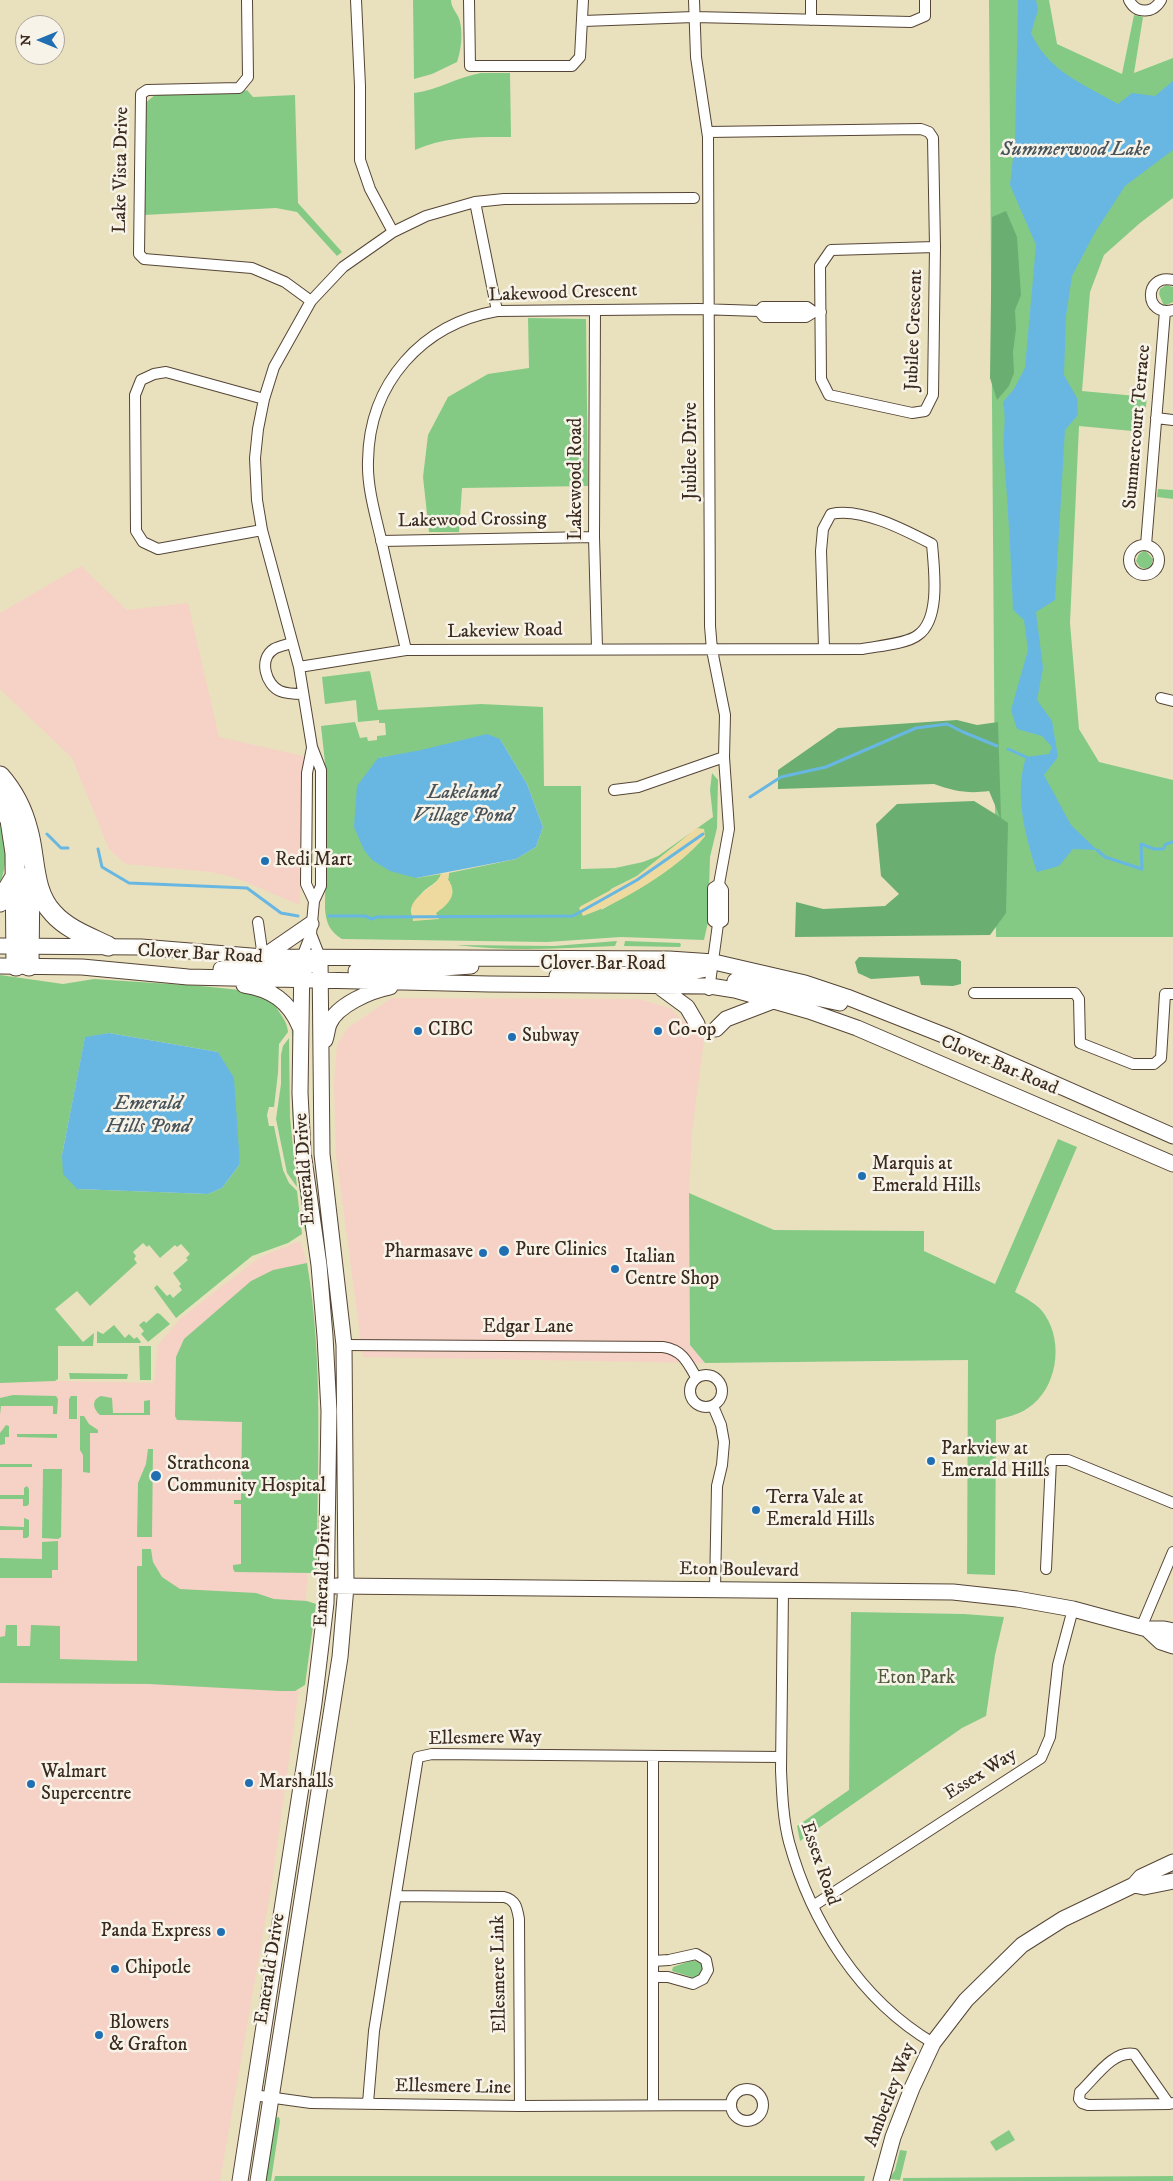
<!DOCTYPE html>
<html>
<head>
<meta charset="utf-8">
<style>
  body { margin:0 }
  #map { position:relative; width:1173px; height:2181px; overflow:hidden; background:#e9e1bd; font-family:"IM FELL DW Pica",serif }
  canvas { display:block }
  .north { position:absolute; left:15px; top:15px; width:50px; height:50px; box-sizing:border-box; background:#f7f3e8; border:1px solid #aca397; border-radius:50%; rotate:270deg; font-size:14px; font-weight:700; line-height:20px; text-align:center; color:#3b2a1e }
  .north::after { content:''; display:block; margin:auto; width:18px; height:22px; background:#1f6fb2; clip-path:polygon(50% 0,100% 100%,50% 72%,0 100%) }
</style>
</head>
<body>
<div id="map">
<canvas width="1173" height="2181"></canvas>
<div class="north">N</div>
</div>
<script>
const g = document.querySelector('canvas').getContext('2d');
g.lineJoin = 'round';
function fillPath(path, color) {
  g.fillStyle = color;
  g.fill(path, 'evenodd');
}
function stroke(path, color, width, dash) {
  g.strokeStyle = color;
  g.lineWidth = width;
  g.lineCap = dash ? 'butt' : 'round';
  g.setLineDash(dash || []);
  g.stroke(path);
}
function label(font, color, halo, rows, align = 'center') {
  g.font = font + ' "IM FELL DW Pica",serif';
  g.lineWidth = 5;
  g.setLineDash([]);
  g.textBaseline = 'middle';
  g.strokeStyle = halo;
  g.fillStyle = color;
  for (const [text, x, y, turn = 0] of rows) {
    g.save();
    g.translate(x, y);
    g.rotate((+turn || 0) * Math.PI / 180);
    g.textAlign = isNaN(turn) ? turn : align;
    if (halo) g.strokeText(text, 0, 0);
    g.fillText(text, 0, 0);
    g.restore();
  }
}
fillPath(new Path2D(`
  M81,566L127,610L188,603L219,737L303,756L300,905L236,878L211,872L126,864L109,849L72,758L0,689V613Z
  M392,998L639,999L670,1008L685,1022L706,1024L692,1131L689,1193L690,1345L705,1363L363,1357L336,1155L334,1084L337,1044L348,1028Z
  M300,1241L307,1263L310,1286L317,1360L308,1568L301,1674L272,1882L220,2181H0V1383L55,1381L154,1383L158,1345L180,1319L260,1257Z`), '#f6d1c5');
fillPath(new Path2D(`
  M413,0H451C451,9 459,14 460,22C463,34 461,51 457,62L432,74L414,79Z
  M989,0H1049L1057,44L1122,74L1134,15L1143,17L1134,73L1173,58V198L1140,223L1104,255L1090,292L1082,391L1147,397L1143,432L1079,426L1070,623L1079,729L1099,762L1173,780V937H996Z
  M481,73H510L511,137C478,137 446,136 415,150L414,93C438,90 457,77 481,73Z
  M247,90L253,97L295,95L298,203L342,252L337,256L297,212L276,208L144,215V104L155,95L240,93Z
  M1166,285L1173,287V302L1164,306L1159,294L1160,289Z
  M528,318L586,319L588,486L462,488L459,532H429L423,477L428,435L448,397L488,374L529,368Z
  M1158,489L1173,490V499L1157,497Z
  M1145,550L1153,559L1151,566L1146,569L1140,567L1136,561L1139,554Z
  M370,671L378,710L481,704L543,707L544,786H581V869L615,868L643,862L658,856L713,817L710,790L712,773L718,780L717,828L710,857L708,922L704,940L621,937L547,942L342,939C330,932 326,923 325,909L326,772L321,726L355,722L360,738L367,737L368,741L377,740V736L386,735L385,723H379V720L358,722L356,700L325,704L322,677ZM500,739L527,784L543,827L536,847L516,859L449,873L448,880L450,882L436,913L413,921C413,913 416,899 421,894C427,886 438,884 441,874L416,878L378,758ZM697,828L705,836C679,868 637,890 601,910L611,889L637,876Z
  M0,811C5,836 10,859 0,883Z
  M617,941L615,946C560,948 511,952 456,945L554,946Z
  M625,941L680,943L681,945L680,947L624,946Z
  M0,975L63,984L94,979L201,986L259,992L276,1002L275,1005C280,1015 287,1020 288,1032L279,1044L278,1073L274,1107H269L267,1115L269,1126H274L283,1170L289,1183L297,1191L302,1234L288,1243L252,1256L176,1318L154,1288L157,1285L167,1296L170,1294L173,1298L182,1290L179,1286L181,1284L173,1273L188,1260L186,1258L190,1254L181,1244L177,1247L175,1245L160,1258L149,1245L147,1247L143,1243L133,1252L136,1256L134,1259L137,1263L90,1306L77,1291L55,1309L83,1342L94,1333L93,1346H58V1379L55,1381L0,1383ZM109,1033L218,1052L238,1148L240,1164L222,1188L208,1194L78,1189L62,1155L85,1038Z
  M290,1020L294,1026L307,1232L305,1231C300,1190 294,1150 292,1109C291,1079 296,1049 290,1020Z
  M289,1038L290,1117L297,1187L287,1173L276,1119L281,1084V1055L283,1046Z
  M1058,1139L1077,1147L1015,1292C1025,1298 1038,1304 1045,1315C1064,1343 1057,1389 1028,1408C1018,1415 1007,1417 996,1420L995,1575L967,1574L968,1360L705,1363L690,1345L689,1193L774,1230L924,1231V1251L995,1284Z
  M307,1263C324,1362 317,1469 317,1569L310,1573L235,1572L233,1569V1565L241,1564V1504H234V1500H241L242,1422L177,1420L175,1416L176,1357L184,1339L251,1281L273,1270Z
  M157,1313L160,1314L170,1324L148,1342L141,1334L144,1331L139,1325L144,1321L146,1323Z
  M114,1325L125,1338L129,1334L134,1339L137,1337L141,1342L140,1343H97V1331L103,1334Z
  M139,1346H151V1380H140Z
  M69,1373L128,1374L127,1379H70Z
  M13,1395L56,1396L58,1399L57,1414H53V1406H1L0,1415V1398Z
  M71,1396H77V1419H69V1399Z
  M101,1396L112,1398L113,1413H144V1401L150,1400V1415H100C93,1409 91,1400 101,1396Z
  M80,1416H84L89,1424L98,1430V1433H90V1473L83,1472V1455L80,1450Z
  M6,1425L9,1426V1437H5V1444L0,1445V1433Z
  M17,1434H57V1438L17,1437Z
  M148,1449H153L152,1537H137L138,1483L146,1464Z
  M0,1464H32V1467H0Z
  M43,1469H62L61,1537L58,1539L42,1538Z
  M27,1486L29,1489V1504L27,1506H23V1499H0V1495H24V1488Z
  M24,1518L29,1520V1536L27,1538H23V1530H0V1526L24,1527Z
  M58,1541V1570H52V1578H0V1558L42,1559V1542Z
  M142,1549H151L153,1562L162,1577L180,1589L256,1593L274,1599L307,1601L316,1604L305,1685L295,1691H280L149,1684L0,1683V1637L5,1636L6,1625H17V1646H30L31,1625L60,1626V1659L137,1661V1566H142Z
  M851,1612L964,1614L1004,1617L995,1655L986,1716L962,1728L800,1841L797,1826L849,1790Z
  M693,1960L701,1964L703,1968L700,1976L694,1978L672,1971L673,1967Z
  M279,2117L280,2121L271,2181H265L275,2118Z
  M1009,2130L1015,2140L996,2151L990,2142Z
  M900,2150L907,2151L900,2180L889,2179L895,2170Z
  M275,2176H865L864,2181H274Z
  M1173,2176V2181H903V2178Z`), '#84ca85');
fillPath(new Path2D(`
  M1006,211L1017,237L1021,295L1015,310L1016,329L1013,352L1014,373L1009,386L997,400L990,378L992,217Z
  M957,720L977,725L998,722L1001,818L1008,823L1006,913L990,935L795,937L796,902L823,909L885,906L899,894L881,876L876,824L897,804L974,801L1000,817L989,791C968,794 953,791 934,784L778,789V770L838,728Z
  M859,957L956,959L961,961V984L953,986L921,985L919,976L871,979L858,973L855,962Z`), '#6bae72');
fillPath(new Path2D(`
  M697,828L704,829L705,836C679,868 621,903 583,916L579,908L581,906L637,876Z
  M449,873L448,880C459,894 448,905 436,913L439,919L413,921C413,916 410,913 411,909C415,892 436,889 441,874Z`), '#eeda9e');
fillPath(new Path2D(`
  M1018,0H1036L1038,10L1031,33C1048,71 1083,84 1118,104L1132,93L1155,96L1173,81V150L1125,186L1094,234L1072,276L1066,316L1064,375L1077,398L1078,415L1065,430L1055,600L1036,612L1043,668L1037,700L1052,721L1058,757L1044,775L1071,825L1097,850L1073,849L1059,866L1037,872C1025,835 1014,795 1026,757L1049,754L1052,747L1042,736L1017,729L1011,710L1028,650L1024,620L1013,610C1011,558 1008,507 1004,456C1002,437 1007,421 1003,402L1014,389L1025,368L1036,245L1010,185L1015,141Z
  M487,734L500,739L527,784L543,827L536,847L516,859L416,878L390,871L372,860L364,850L354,827L357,786L378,758L421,750Z
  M109,1033L218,1052L234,1078L240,1164L222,1188L208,1194L77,1189L63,1174L62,1155L85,1037Z`), '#68b7e2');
stroke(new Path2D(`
  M1008,749L1026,757
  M750,797L781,777L826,767L916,728L947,724L963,732L997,746
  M47,834L61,848H68
  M98,849L102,867L129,883L247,888L281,913L298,916
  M1097,850L1105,857L1142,869L1141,844L1154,849H1163L1166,844L1173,842
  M329,916H365L372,919L377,917L573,916L637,880L703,834`), '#68b7e2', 3);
const street = new Path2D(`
  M247,0L248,77L239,88L147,90L141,94L139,254L144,259L252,268L285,282L311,301
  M356,0L360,86V160L370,189L393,232
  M469,0L470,66H572L580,57L583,0
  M694,0L696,57L708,137L710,626L712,650L725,715L724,757L729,829L719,884
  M811,0V20
  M1129,0C1136,14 1153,14 1161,0
  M583,21L694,17L911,22L925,16V0
  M708,132L921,129L929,132L933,138L935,247L933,395L925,411L912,413L829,395L821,379L820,266L831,250L935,247
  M475,202L497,311
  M1173,280C1143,273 1144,318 1173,310
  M595,310L594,537L597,648
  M759,311L764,317H806L814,312
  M1156,418L1173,420
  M262,530L158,549L143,542L136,531L135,395L141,380L154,374L166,372L264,399
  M381,541L594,537
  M1146,545L1165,311
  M1129 560a15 15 0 1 1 30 0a15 15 0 1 1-30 0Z
  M292,643C286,645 279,646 274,649C258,659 266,685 280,691C287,694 296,694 303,694
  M406,650C398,613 389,576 381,539C375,514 367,486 368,461C369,383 422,324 497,311L699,309L759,311L763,307H807L814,312H821
  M299,667L406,650L862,649C877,646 907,644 918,635C941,619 934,569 932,544C905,530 861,507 831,514L823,529L821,551L824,648
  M1161,698L1173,701
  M312,748L307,773L306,884L314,901
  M614,790L638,787L724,757
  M258,922L263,957
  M718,924L713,921V888L719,884
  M718,924L723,921V890L719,884
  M311,934L320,957
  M302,957L311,934L314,901L321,886V770L312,747L299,667L262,530L257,500L255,458L258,429L264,399L274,367L311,301L343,267L393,232L426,216L475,202L504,199L694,198
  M709,990L718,924
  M974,993H1075L1079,999L1080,1043L1133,1064H1154L1161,1058L1165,994H1173
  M344,1345L663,1347C682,1350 687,1361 696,1377
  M690 1391a16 16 0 1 1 32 0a16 16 0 1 1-32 0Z
  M713,1406L721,1425L724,1442L722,1465L717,1486L715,1590
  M1046,1569L1051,1460H1068L1173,1503
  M783,1591L781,1770C782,1793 783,1819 789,1842C811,1922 860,2000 933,2043
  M1141,1628L1173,1552
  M653,1756V2105
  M396,1896L504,1897C516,1900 517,1908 519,1919L520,2106
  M813,1906L1041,1758L1050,1737L1058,1665L1073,1609
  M653,1961L669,1960L696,1954L706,1960L708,1970L703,1979L693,1984L668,1977H654
  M731 2105a16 16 0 1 1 32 0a16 16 0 1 1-32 0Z
  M253,2095L311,2103L520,2106L730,2105
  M368,2103L374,2031L418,1757L432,1754L781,1757
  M1169,2104L1134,2054C1113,2050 1095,2078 1080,2092L1079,2099L1082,2103L1088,2105L1169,2104L1173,2103`);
const secondary = new Path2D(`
  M0,946L141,947L263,957L669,959L714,962L805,983L847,997L951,1038L1173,1136
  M263,957L311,924
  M0,966L82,967L188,977L489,984L710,986L735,990L809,1011L857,1028L1173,1164
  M221,969L301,967L310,965
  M356,971L388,972L471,966
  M557,976L686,973L707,969L714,962
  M735,981L840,1003
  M244,985C271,989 289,1001 300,1027
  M657,985L687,1007L697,1024
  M716,1029L726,1019L773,1001
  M325,1040C327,1035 327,1029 329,1024C337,1005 370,991 390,987
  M336,1586L953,1592L1017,1599L1073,1609L1147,1629H1164L1173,1631
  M1147,1629L1161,1642L1173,1646
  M1134,1885L1144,1887L1173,1881
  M240,2181L314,1703L326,1603L329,1411L325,1336L319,1265L303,1152L300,1093L302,957
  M258,2181L340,1657L346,1586L344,1345L322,1154L320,957
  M881,2181L893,2137L912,2088L933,2043L966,2000L1022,1945L1063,1919L1134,1885L1141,1877L1173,1862`);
const highway = new Path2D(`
  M0,776C14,792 23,810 28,830C36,857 32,891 53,913C67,929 89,937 108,946
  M0,801L10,820L15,853L16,966
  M0,902L16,875
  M29,966L30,876`);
stroke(street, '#554536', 12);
stroke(secondary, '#554536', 17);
stroke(highway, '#554536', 21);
stroke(street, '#fff', 10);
stroke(secondary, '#fff', 15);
stroke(highway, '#fff', 19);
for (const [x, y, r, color] of [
  [265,861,5,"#1f6fb2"],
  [418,1031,5,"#1f6fb2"],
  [658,1031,5,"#1f6fb2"],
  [512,1037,5,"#1f6fb2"],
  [862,1176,5,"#1f6fb2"],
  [504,1251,6,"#1f6fb2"],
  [483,1253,5,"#1f6fb2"],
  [615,1269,5,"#1f6fb2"],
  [931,1461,5,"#1f6fb2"],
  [156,1476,6,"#1f6fb2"],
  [756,1510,5,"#1f6fb2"],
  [249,1783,5,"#1f6fb2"],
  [31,1784,5,"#1f6fb2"],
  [221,1932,5,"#1f6fb2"],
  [115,1969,5,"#1f6fb2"],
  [99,2035,5,"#1f6fb2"]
]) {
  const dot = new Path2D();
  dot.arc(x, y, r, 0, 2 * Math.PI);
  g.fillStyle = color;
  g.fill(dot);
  stroke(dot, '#f7f3e8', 2);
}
label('19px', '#3b2a1e', '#f7f3e8', [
  ["Lake Vista Drive",122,170,-89],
  ["Lakewood Crescent",563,294,-2],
  ["Jubilee Crescent",915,330,-88],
  ["Summercourt Terrace",1138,427,-85],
  ["Jubilee Drive",692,451,-90],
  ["Lakewood Road",577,479,-90],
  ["Lakewood Crossing",472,521,-1],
  ["Lakeview Road",505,632,-1],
  ["Clover Bar Road",200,955,3],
  ["Clover Bar Road",603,965],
  ["Clover Bar Road",999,1066,23],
  ["Emerald Drive",306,1169,-94],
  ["Edgar Lane",528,1328],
  ["Emerald Drive",324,1571,-88],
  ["Eton Boulevard",739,1571,1],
  ["Ellesmere Way",485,1739,-1],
  ["Essex Way",981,1775,-32],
  ["Essex Road",819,1864,71],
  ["Emerald Drive",271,1969,-81],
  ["Ellesmere Link",500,1974,-91],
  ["Ellesmere Line",453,2088,1],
  ["Amberley Way",891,2095,-69]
]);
label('19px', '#3b2a1e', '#f7f3e8', [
  ["Redi Mart",275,861],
  ["CIBC",428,1031],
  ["Co-op",668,1031],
  ["Subway",522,1037],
  ["Marquis at",872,1165],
  ["Emerald Hills",872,1187],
  ["Pure Clinics",515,1251],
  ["Pharmasave",473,1253,"right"],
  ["Italian",625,1258],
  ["Centre Shop",625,1280],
  ["Parkview at",941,1450],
  ["Emerald Hills",941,1472],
  ["Strathcona",167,1465],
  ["Community Hospital",167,1487],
  ["Terra Vale at",766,1499],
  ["Emerald Hills",766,1521],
  ["Walmart",41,1773],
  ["Supercentre",41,1795],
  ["Marshalls",259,1783],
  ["Panda Express",211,1932,"right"],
  ["Chipotle",125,1969],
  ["Blowers",109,2024],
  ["& Grafton",109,2046]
], 'left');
label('19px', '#515a3d', '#f7f3e8', [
  ["Eton Park",916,1679]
]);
label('italic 20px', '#485459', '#f7f3e8', [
  ["Summerwood Lake",1075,151],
  ["Lakeland",463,794],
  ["Village Pond",463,817],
  ["Emerald",148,1105],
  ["Hills Pond",148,1128]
]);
</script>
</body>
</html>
